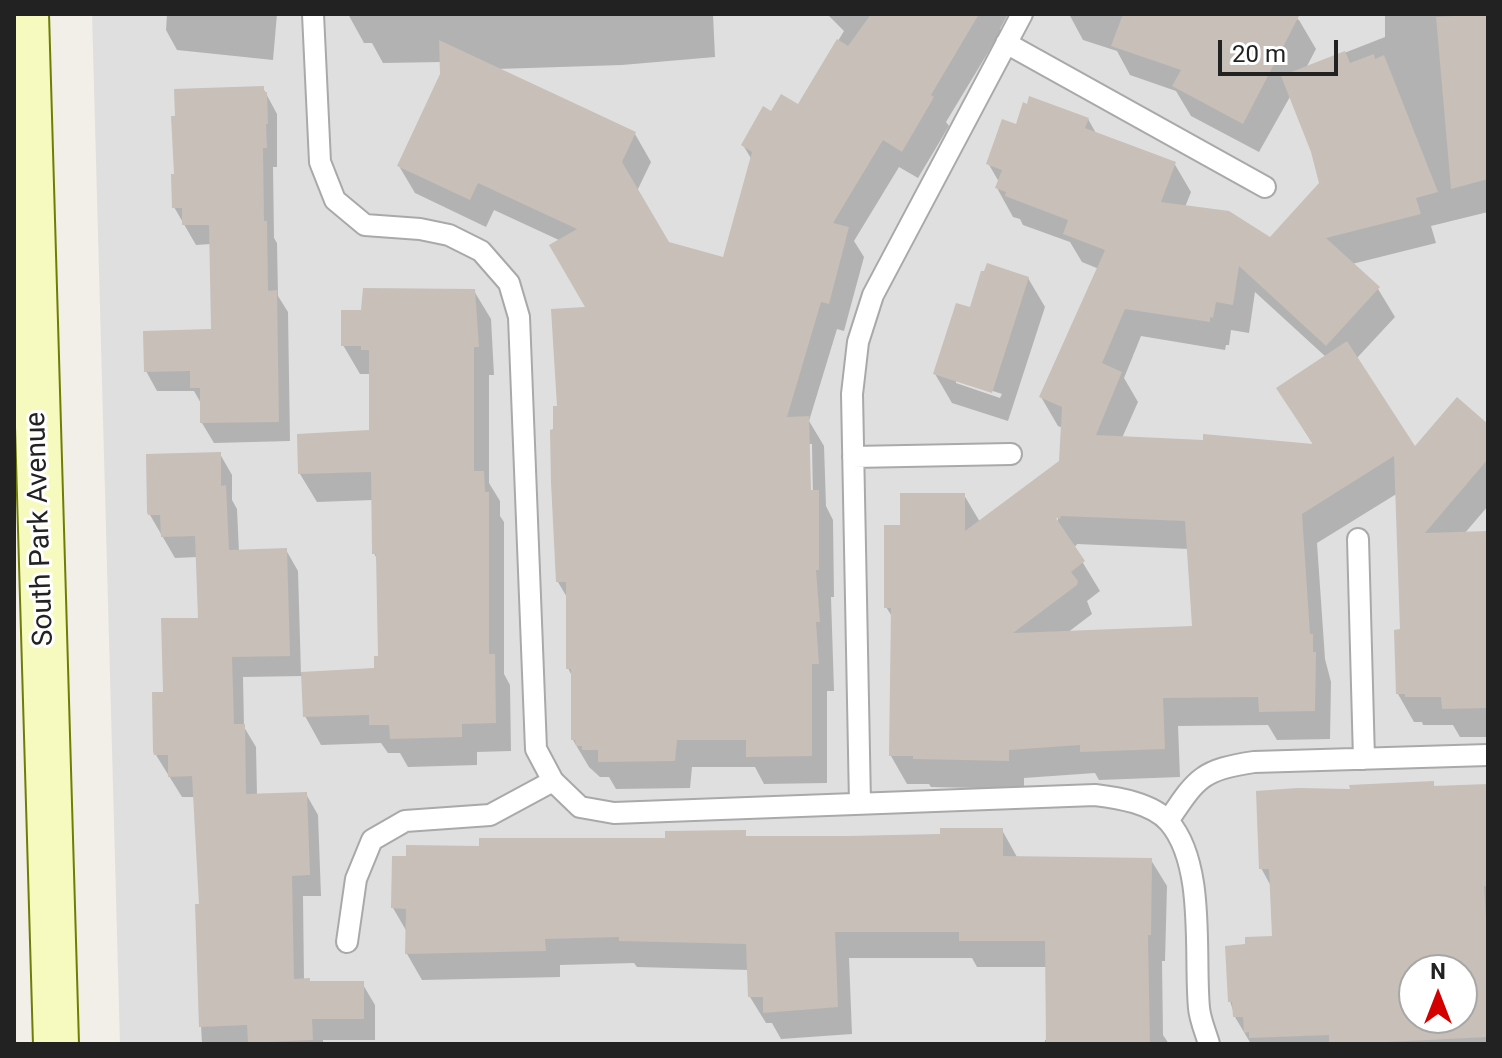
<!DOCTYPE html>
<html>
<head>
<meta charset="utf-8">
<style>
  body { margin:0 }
  #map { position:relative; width:1502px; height:1058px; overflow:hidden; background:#f2efe9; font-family:Roboto,sans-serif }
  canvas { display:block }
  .frame { position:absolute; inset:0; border:16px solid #222; pointer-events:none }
  .north { position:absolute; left:1398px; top:954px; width:80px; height:80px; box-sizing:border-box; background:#fff; border:2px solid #a7a7a7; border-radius:50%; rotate:0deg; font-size:22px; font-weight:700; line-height:32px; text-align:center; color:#222 }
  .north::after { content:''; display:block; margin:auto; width:28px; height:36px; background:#d40000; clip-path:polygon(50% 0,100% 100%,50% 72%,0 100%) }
  .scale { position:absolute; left:1218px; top:40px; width:120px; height:36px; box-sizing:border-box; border:4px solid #222; border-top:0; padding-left:10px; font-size:24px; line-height:28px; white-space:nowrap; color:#222; -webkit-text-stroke:6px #fff; paint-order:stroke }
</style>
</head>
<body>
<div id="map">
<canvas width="1502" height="1058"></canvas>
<div class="frame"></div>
<div class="north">N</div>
<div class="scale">20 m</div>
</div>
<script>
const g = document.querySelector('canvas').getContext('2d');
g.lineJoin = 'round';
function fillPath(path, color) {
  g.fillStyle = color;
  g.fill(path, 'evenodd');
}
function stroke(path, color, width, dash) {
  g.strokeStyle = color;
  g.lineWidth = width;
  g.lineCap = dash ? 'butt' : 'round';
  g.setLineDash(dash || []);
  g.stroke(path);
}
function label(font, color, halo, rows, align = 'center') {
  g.font = font + ' Roboto,sans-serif';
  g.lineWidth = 6;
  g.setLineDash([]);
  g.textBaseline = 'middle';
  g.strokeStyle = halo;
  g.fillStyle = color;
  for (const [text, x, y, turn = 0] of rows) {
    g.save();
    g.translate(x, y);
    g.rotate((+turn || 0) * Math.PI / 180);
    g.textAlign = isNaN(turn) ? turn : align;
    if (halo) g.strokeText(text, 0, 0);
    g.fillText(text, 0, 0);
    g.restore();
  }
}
fillPath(new Path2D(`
  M92,14H1488V1044H120ZM1414,970H1462V1018H1414Z`), '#e0dfdf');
fillPath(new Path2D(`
  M167,14H277L273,60L177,50L166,30Z
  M348,14H713L715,57L622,65L497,69L635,134L651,162L637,191L667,244L724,260L752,160L743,145L772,114L798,107L844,31L827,14H1008L1000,29L1001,31L946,122L949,126L918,178L899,167L854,241L864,257L844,331L837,329L809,421L824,446L826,506L833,520L834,597H831L834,691H827V783L764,784L755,767H692L690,788L616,789L609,777H600L589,767L573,740V678L568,668V599L558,582L555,431L559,408L588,309L561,241L494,210L486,227L415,193L399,166L442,74V62L383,63L372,43H364ZM808,444H812L813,500H809Z
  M1069,14H1288L1299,20L1316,49L1306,68L1385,37V14H1488V212L1431,226L1436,243L1352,264L1378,289L1395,317L1356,359L1415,449L1488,426V506L1464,534L1488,533V737H1460L1453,725H1423L1422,722H1414L1398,694L1402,631L1398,493L1317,543L1325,659L1331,682L1330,739L1277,740L1268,725L1178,726L1180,777L1099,780L1095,773L1024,778V789L931,787L929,784H907L891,756L893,618L886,607L903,527L964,495L980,522L1061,462L1063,428L1058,426L1041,397L1099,269L1082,262L1070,242L1023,225L1020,219L1013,217L997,188L999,182L988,163L1017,126L1088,119L1097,135L1174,163L1191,192L1185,207L1270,240L1321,184L1313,151L1291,95L1259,152L1191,116L1176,91L1130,75L1117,51L1083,40ZM1255,292L1326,357L1278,388L1314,446L1122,438L1138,402L1124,378L1141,336L1225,350L1226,345H1229L1231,330L1249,333ZM1050,513L1058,514V524ZM1077,544L1189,549L1195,628L1067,633L1092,614L1087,601L1100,591L1072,545L1076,546Z
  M263,88L277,114V167H273L274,238L277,243L278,296L288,312L290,441L214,443L202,423V405L194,391H157L146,371L213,331L211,244L196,245L174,207Z
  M1028,278L1045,307L1008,421L952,403L935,374ZM956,379L1002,394L1000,398L956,383Z
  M474,291L491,319L494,375H489V483L500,501V516L504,522V674L510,685L511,751L477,752V765L408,767L400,753H388L381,743L321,745L305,716L303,676L243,677L244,727L256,747L257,796L306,794L318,815L321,896H303L304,980L311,983H362L375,1005V1040H323V1044H202L197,950L201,906L195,797H182L156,755L165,694L200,620L198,557L175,558L150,515L220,454L232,475V500L237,509L239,552L286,550L298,571L301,674L376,670L380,658L378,561L374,553L373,500L317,502L300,474L371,432V374H360L343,345L363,312Z
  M1488,786V1044H1251L1235,1017L1230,1001L1247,946L1274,938L1272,888L1261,868L1435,788ZM1414,970H1462V1018H1414Z
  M1002,830L1017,857L1151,860L1167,886L1165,961H1162L1163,1035L1169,1044H1045V1040H1048L1047,967H977L972,958H849L852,1034L781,1039L772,1023H766L750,997L749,970L637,967L634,963L560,965V977L422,980L407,954V932L393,908L481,848L667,840L744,832L747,838L942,836Z`), '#0003');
fillPath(new Path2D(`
  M871,14H979L931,95L934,97L902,152L883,140L833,223L849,227L829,304L821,302L787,417L809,416L811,490H819V570H816L820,622H816L819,664H812V756L746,757V740H677L675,761L598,762V750H582V746H576L575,740H571V669H566V582H556L551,482L550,430L553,429V406H557L551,309L585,307L549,245L577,229L478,183L470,200L397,166L440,74L439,40L636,132L622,162L669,242L723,257L752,152L741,145L763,106L771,111L781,94L798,104L837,39L848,46Z
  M1123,14H1300L1243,124L1172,86L1181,70L1111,46Z
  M1488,14V179L1451,189L1436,17Z
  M1345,51L1350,63L1374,54L1375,59L1384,55L1438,192L1416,198L1421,214L1326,238L1380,287L1326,346L1239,266L1233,305L1216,302L1213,318L1210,317V322L1125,309L1102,363L1122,372L1096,435L1203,440V434L1313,444L1276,388L1347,341L1415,446L1457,397L1488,424V459L1425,533L1488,531V708L1442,709L1441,697H1405V694H1396L1394,630L1400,629L1394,456L1302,514L1310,634H1313V652H1316L1315,711L1259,712L1258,697L1163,698L1165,749L1080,752V745L1009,750V761L913,759V756H889L891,608H884V525H900V493H965V531L1059,461L1062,407L1039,397L1105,250L1063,234L1068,220L1005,196L1006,192L995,188L1002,170L986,164L1002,119L1016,124L1023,102L1027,104L1029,96L1089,118L1085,128L1176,162L1161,202L1229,211L1270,237L1319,183L1311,152L1281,76ZM1061,516L1185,521L1192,626L1013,633L1077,585L1078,581L1071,572L1085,561L1056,518L1060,519Z
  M264,86V92H267L268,124H266L267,148H263L264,221H267L268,291L277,290L279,422L200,423V388H190V371L144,372L143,331L211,329L209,225H182V208H172L171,174H174L171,116H175L174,89Z
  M987,263L1029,277L992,393L933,374L956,303L970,307L981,271H984Z
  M363,288L475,289L479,347H474V471H484L485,492H489V654H495L496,723L462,724V737L390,739L389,725H369V715L303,717L301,672L374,668V656H378L376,554H372L371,472L298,474L297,434L369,430V350H361V346H341V310H361Z
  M221,452V486L226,485L229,550L287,548L290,656L232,657L234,724H245L246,794L307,792L310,875L292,876L294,979L310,978V981H364V1019H312L313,1040L248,1043L247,1025L199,1027L195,904H199L192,776L168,777V755H154L153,751L152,692H163L161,618H198L195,536L161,537L160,515H148L147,512L146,454Z
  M1434,781V786L1488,784V886H1484L1488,951V1037L1388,1042L1389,1044H1329V1035L1249,1038V1032L1244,1033L1243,1017H1233L1232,1002H1228L1225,946L1245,944V937L1272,936L1269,869H1259L1256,791L1297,788L1350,789L1349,785ZM1414,970H1462V1018H1414Z
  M940,828H1003V856L1152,858L1151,935H1148L1150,1044H1046L1045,941H959V932H835L838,1007L763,1013V997H748L746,944L619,941V937L545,939L546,951L405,954L406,909L391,908L392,856H406V845L479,846V838H665V831L746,830V836H848L940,834Z`), '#c7bfb8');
const lane = new Path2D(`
  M313,14L320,162L335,200L365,225L420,229L449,235L481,251L509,283L519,317L536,749L553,781L580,807L614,813L1095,795C1119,798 1152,803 1169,822C1206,865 1194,955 1199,1008C1200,1020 1206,1033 1209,1044
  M1006,43L1265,187
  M853,457L1011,454
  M1358,539L1364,759
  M860,803L852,394L858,342L873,295L1022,14
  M1168,821C1197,778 1201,770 1254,762L1488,755
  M347,942L356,879L372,840L405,821L490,815L553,781`);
const secondary = new Path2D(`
  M26,14L56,1044`);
stroke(lane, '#a9a9a9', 24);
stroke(secondary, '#707d05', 48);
stroke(lane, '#fff', 20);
stroke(secondary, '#f7fabf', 44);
label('28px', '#222', '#fff', [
  ["South Park Avenue",41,529,-92]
]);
</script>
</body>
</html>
